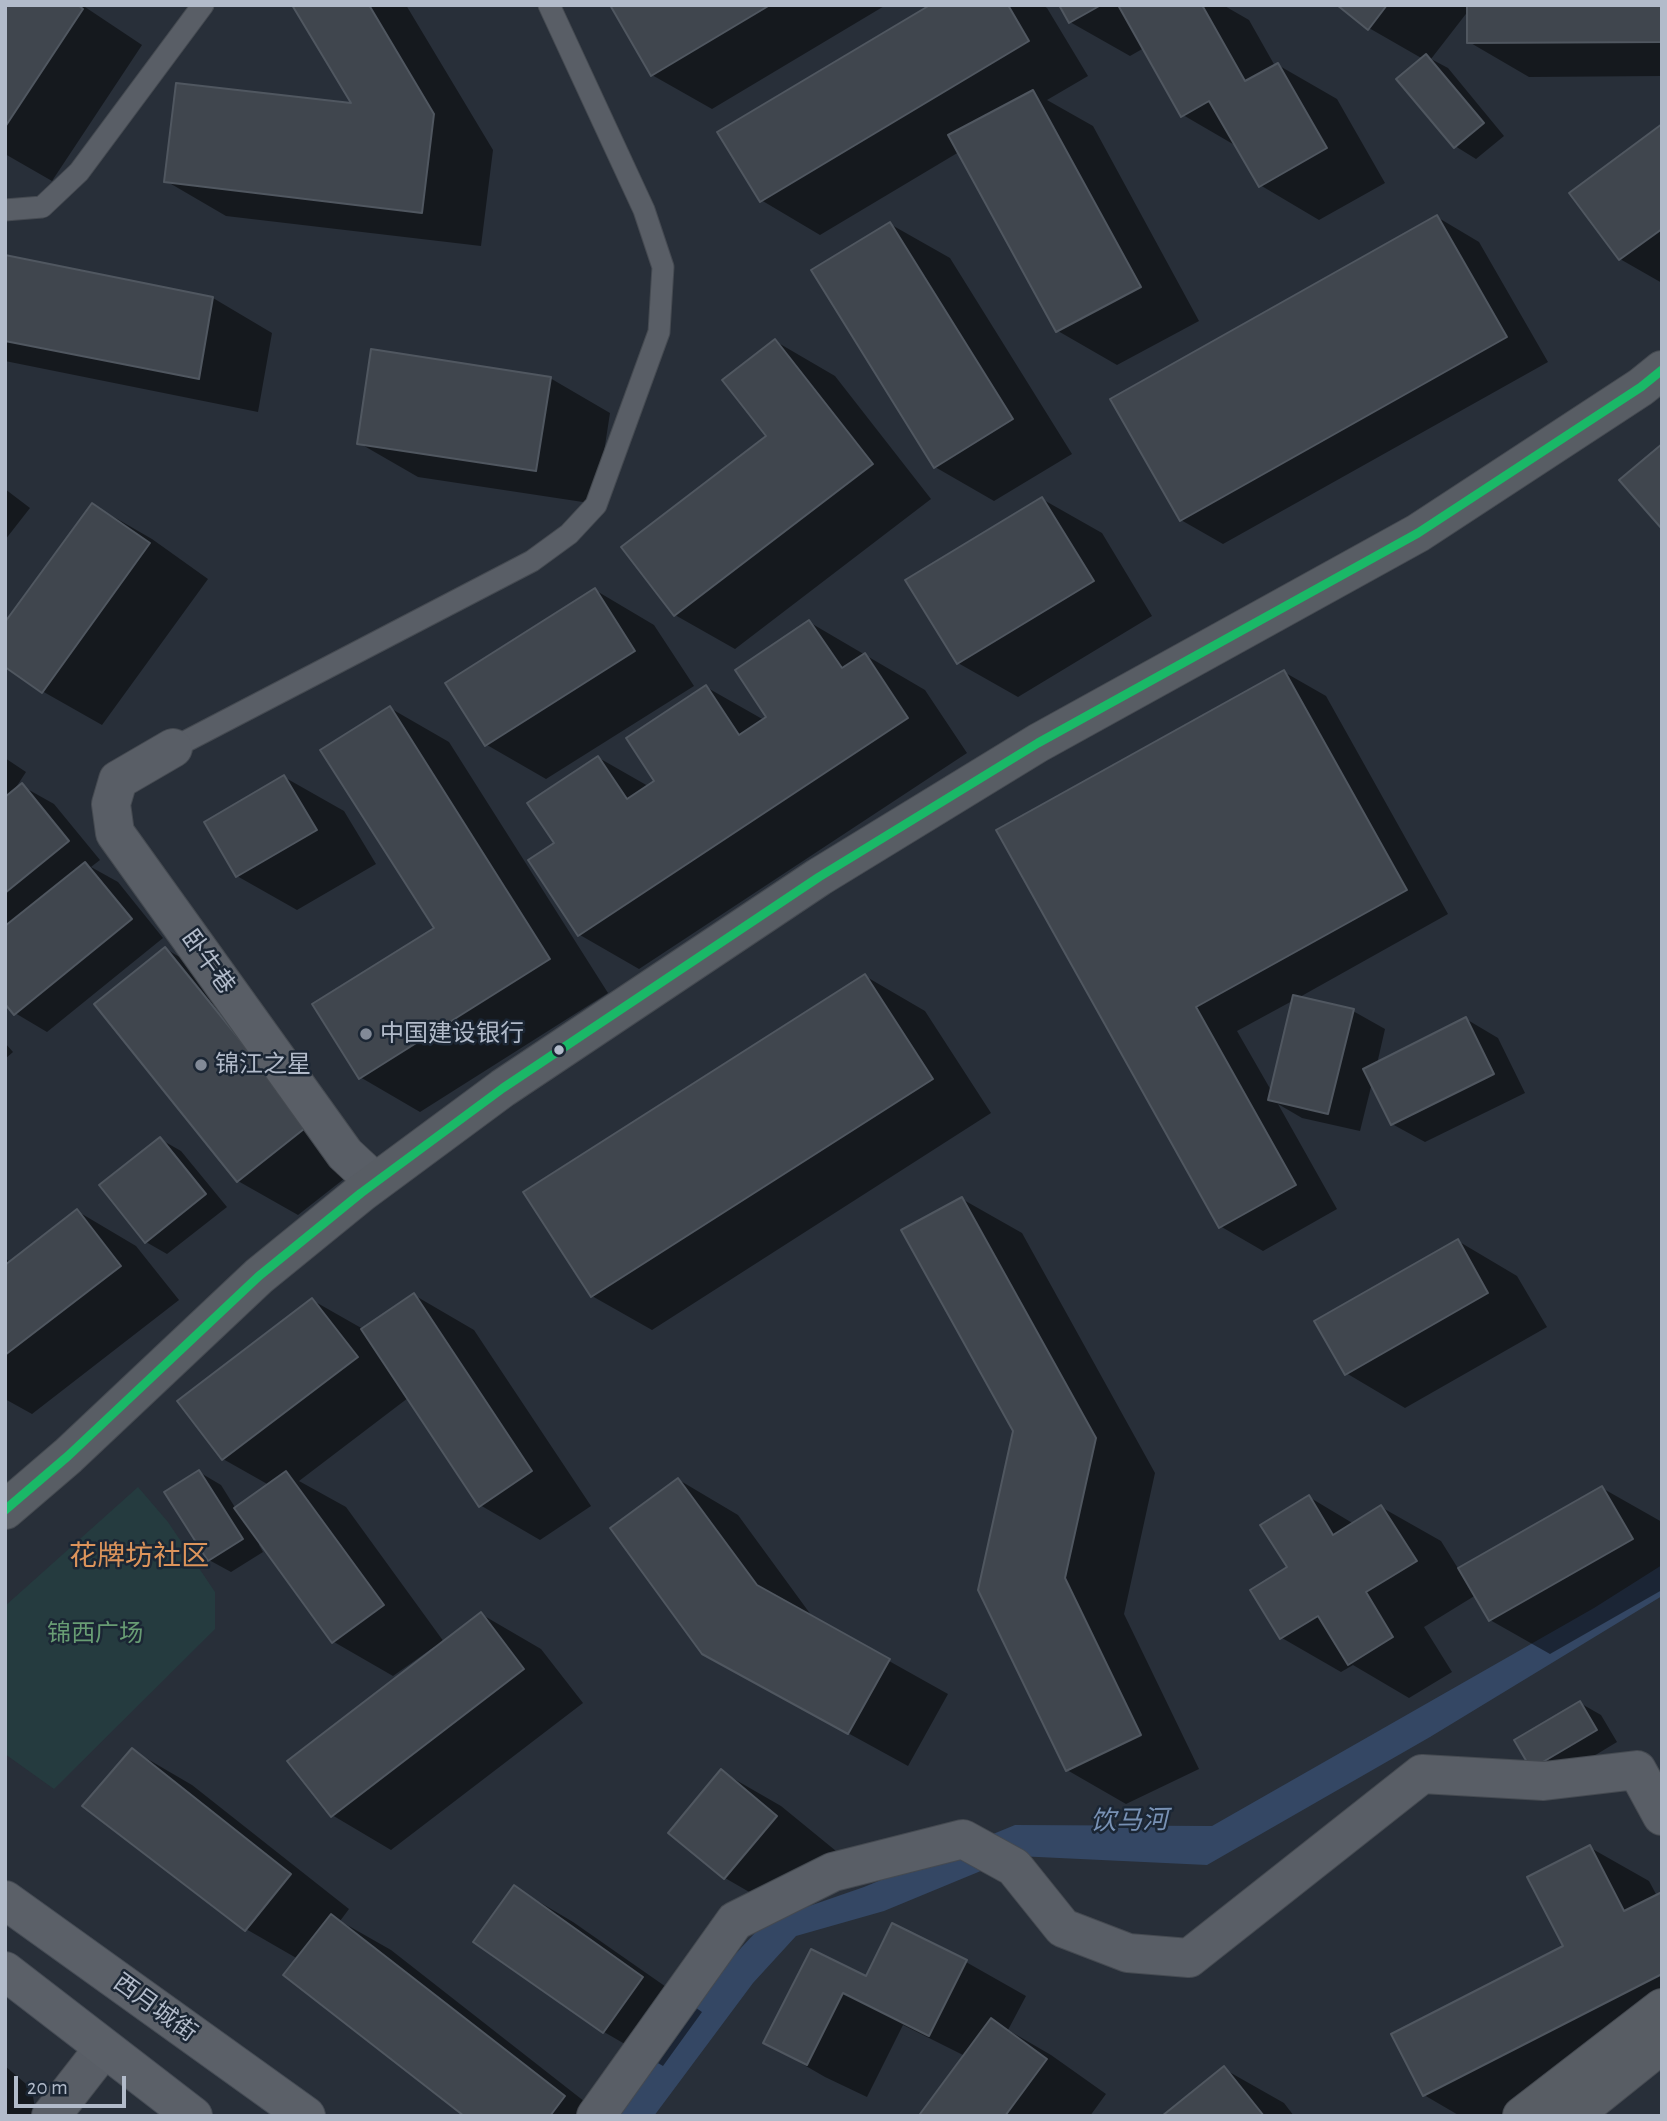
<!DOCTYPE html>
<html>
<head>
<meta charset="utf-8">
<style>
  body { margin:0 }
  #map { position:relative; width:1667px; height:2121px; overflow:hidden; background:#282f39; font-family:"Alegreya Sans",sans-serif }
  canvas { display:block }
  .frame { position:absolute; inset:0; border:7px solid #b2bbca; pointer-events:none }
  .scale { position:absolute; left:14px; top:2076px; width:112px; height:32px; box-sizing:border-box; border:4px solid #b2bbca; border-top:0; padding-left:9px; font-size:21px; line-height:24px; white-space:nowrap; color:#b2bbca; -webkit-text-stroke:5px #1b2634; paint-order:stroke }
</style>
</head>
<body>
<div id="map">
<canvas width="1667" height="2121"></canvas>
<div class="frame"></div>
<div class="scale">20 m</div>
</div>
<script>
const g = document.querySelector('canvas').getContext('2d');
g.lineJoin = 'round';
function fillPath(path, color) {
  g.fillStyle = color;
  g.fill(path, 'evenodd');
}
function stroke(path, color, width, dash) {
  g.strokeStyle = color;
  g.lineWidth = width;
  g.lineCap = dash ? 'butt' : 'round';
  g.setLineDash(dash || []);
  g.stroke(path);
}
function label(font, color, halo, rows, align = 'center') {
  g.font = font + ' "Alegreya Sans","Noto Sans SC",sans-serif';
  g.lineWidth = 5;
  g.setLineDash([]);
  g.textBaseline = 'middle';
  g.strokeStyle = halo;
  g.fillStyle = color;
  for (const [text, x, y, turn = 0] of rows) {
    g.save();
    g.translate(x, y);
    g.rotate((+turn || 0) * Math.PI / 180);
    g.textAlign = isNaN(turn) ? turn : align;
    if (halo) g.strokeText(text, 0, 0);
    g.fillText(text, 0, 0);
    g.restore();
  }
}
fillPath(new Path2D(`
  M138,1487L168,1522L215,1592V1629L54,1789L5,1754V1606Z`), '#253b3f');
fillPath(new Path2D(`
  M1662,1565V1596L1430,1737L1207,1865L1017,1856L884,1911L796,1936L753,1983L654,2116H612L690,2003L766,1921L864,1887L1015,1825L1212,1826L1594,1608Z`), '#344764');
fillPath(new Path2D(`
  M5,5H82L142,45L52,181L5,154Z
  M294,5H406L493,150L481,246L226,216L166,181L354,106Z
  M614,5H886L712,109L652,75Z
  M934,5H1042L1047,8L1088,76L1047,100L1093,126L1199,321L1117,365L1058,331L959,152L820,235L761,200Z
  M1061,5H1223L1249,20L1275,66L1278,65L1337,99L1385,183L1319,220L1260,185L1238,147L1183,115L1144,48L1130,56L1070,22Z
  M1340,5H1662V76L1529,77L1469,42V10L1431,59L1448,68L1504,136L1476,159L1455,146L1423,59L1369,28Z
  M1662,126V283L1620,259L1571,193Z
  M1437,217L1479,242L1548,362L1223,544L1181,520Z
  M890,224L950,258L1072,454L994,501L935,467Z
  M5,255L213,298L272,333L258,412L5,361Z
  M775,341L835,376L931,499L735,649L675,615L623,547L768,436Z
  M550,378L610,413L596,504L418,477L359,443Z
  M5,489L30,508L5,540Z
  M1042,499L1102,533L1152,616L1018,697L958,663Z
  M93,505L152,539L208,579L102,725L42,691Z
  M595,590L654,625L694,686L546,779L487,745Z
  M809,622L925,690L967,753L639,969L580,935L556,844L599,758L648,786L657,781L706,687L764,720L768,718Z
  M1284,672L1326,696L1448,914L1298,998L1353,1011L1385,1029L1377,1064L1466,1019L1498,1038L1525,1093L1425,1142L1392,1124L1372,1083L1360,1131L1302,1118L1278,1104L1337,1209L1263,1251L1220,1226L999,830ZM1294,1000L1272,1092L1237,1031Z
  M390,708L449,742L608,993L420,1112L360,1077L436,928Z
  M5,758L26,772L13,792L22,786L54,804L100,860L91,867L118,882L163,938L47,1032L15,1013L5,1001Z
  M284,777L344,811L376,864L297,910L237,876Z
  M166,949L225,984L368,1160L298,1215L238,1181L96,1004Z
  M865,976L925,1011L991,1113L652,1330L592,1296Z
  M5,1043L13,1052L5,1059Z
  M160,1139L181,1151L227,1207L167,1254L146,1242Z
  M962,1199L1022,1233L1155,1473L1124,1614L1199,1769L1126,1804L1067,1770L1015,1431Z
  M77,1211L136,1246L179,1300L32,1414L5,1399V1257L10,1263Z
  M1458,1241L1517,1276L1547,1327L1405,1408L1346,1373Z
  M414,1295L474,1330L591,1506L540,1540L480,1505L408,1398L299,1481L346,1507L444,1642L481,1614L541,1649L583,1703L391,1850L332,1815L436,1649L434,1647L393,1676L334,1642L261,1543L259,1545L263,1552L231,1572L209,1560L199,1472L221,1485L236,1509L269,1485L223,1459L312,1300L363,1329Z
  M679,1480L738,1515L814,1619L948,1694L908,1766L764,1687Z
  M1602,1488L1662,1522V1590L1550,1654L1490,1620L1476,1595L1424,1627L1452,1672L1409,1698L1353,1665L1341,1672L1282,1638L1289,1568L1309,1497L1354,1524L1381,1507L1441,1541L1459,1570Z
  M1580,1703L1601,1715L1617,1742L1554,1780L1532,1768Z
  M132,1750L192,1785L349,1909L340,1921L391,1950L603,2116H467L298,1959L246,1929Z
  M722,1772L781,1806L836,1851L784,1912L725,1878Z
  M1589,1847L1649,1881L1657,1896L1662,1894V2039L1511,2116H1460L1424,2095L1565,1946Z
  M514,1887L573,1922L702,2012L663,2066L604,2032Z
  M893,1925L966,1962L1026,1996L1008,2030L1051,2055L1106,2094L1090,2116H926L965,2056L903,2025L867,2097L825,2077L766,2043L812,1951L866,1979Z
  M5,2066L32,2089L36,2116H5Z
  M1224,2069L1284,2103L1294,2116H1165Z`), '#0007');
const building = new Path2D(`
  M5,5H78L83,9L5,127Z
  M292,5H369L434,114L422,213L164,182L176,83L351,103Z
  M610,5H770L651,76Z
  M930,5H1008L1029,41L760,202L717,132Z
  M1059,5H1101L1069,23Z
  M1118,5H1202L1245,81L1278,63L1327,148L1259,187L1209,101L1181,117Z
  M1337,5H1387L1368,30Z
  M1467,5H1662V42L1467,43Z
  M1426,54L1484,123L1454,148L1396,79Z
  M1033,90L1141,287L1056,332L948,135Z
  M1662,124V229L1619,260L1569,193Z
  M1437,215L1507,337L1180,521L1110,399Z
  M890,222L1013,419L934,468L811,270Z
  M5,255L213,297L199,379L5,341Z
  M775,339L873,464L674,616L621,547L766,436L722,380Z
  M371,349L551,377L536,471L357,444Z
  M1662,444V529L1619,480Z
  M1042,497L1094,581L957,664L905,580Z
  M92,503L150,543L42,693L5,667V622Z
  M595,588L635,651L485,746L445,683Z
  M809,620L842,668L865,653L908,718L578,936L528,860L554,843L527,803L598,756L627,799L654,781L626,738L706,685L739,735L766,717L735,670Z
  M1284,670L1407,890L1196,1007L1296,1185L1219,1228L996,830Z
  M390,706L550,959L359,1079L312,1004L434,928L320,750Z
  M284,775L317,830L236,877L204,822Z
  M22,783L69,841L5,893V797Z
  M85,862L132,919L14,1015L5,1004V926Z
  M165,947L309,1125L237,1182L94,1004Z
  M865,974L933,1079L591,1297L523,1192Z
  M1293,995L1354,1009L1328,1114L1268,1100Z
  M1466,1017L1494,1074L1391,1125L1363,1069Z
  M160,1137L206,1194L145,1243L99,1185Z
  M962,1197L1096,1438L1065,1578L1141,1735L1066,1771L978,1590L1013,1431L901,1230Z
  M77,1209L121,1266L5,1355V1265Z
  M1458,1239L1488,1293L1345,1375L1314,1321Z
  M414,1293L532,1471L479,1507L361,1329Z
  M312,1298L358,1357L222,1460L177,1401Z
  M199,1470L243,1539L208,1561L164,1492Z
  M286,1471L384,1605L332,1643L234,1508Z
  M678,1478L757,1585L890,1659L848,1734L702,1654L610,1528Z
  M1602,1486L1633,1539L1489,1621L1458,1568Z
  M1309,1495L1333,1535L1381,1505L1417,1561L1366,1592L1393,1637L1348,1665L1318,1616L1280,1639L1250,1590L1287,1567L1260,1525Z
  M481,1612L524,1669L331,1817L287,1761Z
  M1580,1701L1597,1730L1531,1769L1514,1740Z
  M132,1748L291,1874L245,1931L82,1806Z
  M721,1769L777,1816L724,1879L668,1833Z
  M1590,1845L1624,1911L1662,1892V1974L1423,2096L1391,2034L1563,1946L1527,1877Z
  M514,1885L643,1977L603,2033L473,1942Z
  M331,1914L565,2096L550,2116H464L283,1975Z
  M892,1923L967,1960L929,2036L843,1993L807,2065L763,2043L811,1949L866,1976Z
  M991,2018L1047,2059L1005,2116H923L920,2114Z
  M1224,2066L1264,2116H1162Z`);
fillPath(building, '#40464e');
stroke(building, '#505760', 2);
const lane = new Path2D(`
  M5,210L42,207L79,172L203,5
  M173,748L532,561L569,534L596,505L659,332L663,267L644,210L549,5`);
const street = new Path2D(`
  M173,748L118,780L111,804L115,833L345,1154L375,1182
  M51,2116L104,2048
  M596,2116L735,1921L833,1872L963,1839L1014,1867L1063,1928L1128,1953L1189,1958L1422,1774L1544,1781L1637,1770L1662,1816`);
const secondary = new Path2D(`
  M5,1510L68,1456L259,1276L361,1193L503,1088L819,877L1038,743L1418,533L1641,387L1662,370
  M1522,2116L1662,2008
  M1572,2116L1662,2044`);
const primary = new Path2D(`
  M5,1900L306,2116
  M5,1971L193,2116`);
stroke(lane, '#454a51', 23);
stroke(street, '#454a51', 40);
stroke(secondary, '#454a51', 40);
stroke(primary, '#464c55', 40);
stroke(lane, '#595e66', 21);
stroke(street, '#595e66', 38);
stroke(secondary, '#585d64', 38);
stroke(primary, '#5b6068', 38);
stroke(new Path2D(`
  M5,1510L68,1456L259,1276L361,1193L503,1088L819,877L1038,743L1418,533L1641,387L1662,370`), '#1ab867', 9);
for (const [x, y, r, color] of [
  [366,1034,7,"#828a97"],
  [559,1050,6,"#b2bbca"],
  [201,1065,7,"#828a97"]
]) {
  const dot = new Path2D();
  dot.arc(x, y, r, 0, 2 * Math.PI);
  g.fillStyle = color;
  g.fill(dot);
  stroke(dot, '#1b2634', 2.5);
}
label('24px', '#b2bbca', '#1b2634', [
  ["卧牛巷",208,962,54],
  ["西月城街",155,2008,36]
]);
label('24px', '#b2bbca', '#1b2634', [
  ["中国建设银行",380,1034],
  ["锦江之星",215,1065]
], 'left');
label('24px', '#689d74', '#1b2634', [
  ["锦西广场",95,1634]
]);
label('italic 26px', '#7891b4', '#1b2634', [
  ["饮马河",1129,1821,-1]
]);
label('28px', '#dc945b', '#1b2634', [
  ["花牌坊社区",139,1557]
]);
</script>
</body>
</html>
